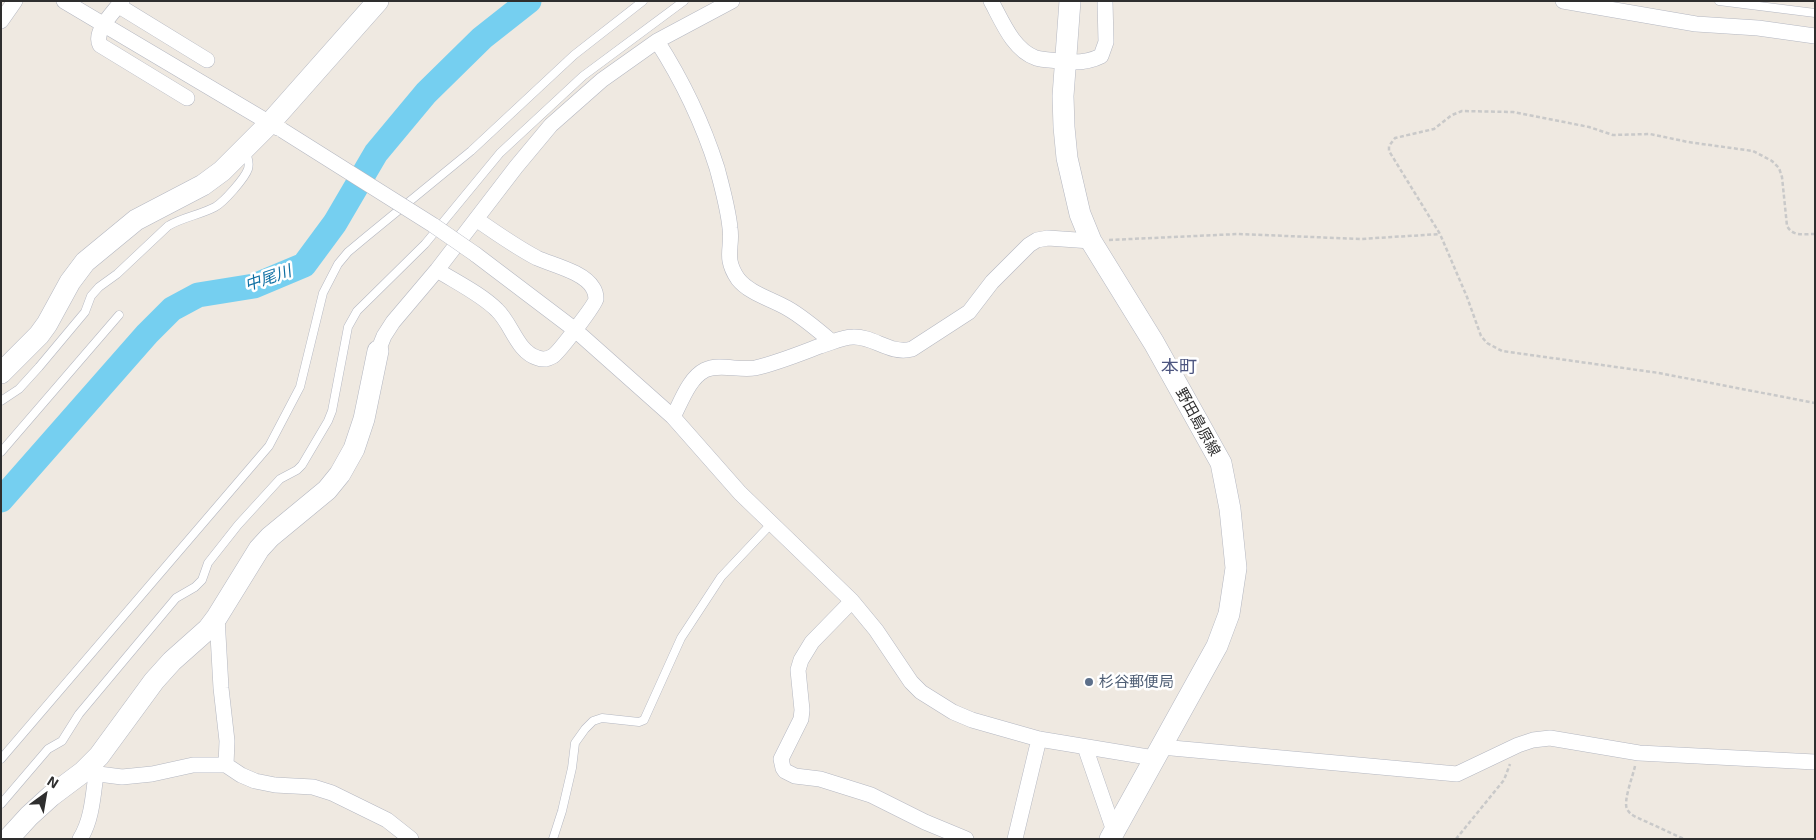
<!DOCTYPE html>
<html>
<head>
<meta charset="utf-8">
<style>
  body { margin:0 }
  #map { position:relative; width:1816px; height:840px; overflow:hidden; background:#efe9e1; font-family:"Exo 2",sans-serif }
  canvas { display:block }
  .frame { position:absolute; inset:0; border:2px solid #2e2e2e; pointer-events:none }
  .north { position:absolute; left:20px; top:770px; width:50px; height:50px; -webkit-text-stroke:4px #fff; paint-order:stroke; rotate:32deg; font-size:14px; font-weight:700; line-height:20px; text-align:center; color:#2e2e2e }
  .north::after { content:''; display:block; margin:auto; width:18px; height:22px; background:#2e2e2e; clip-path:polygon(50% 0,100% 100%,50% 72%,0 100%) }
</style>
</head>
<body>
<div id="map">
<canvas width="1816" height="840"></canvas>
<div class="frame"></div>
<div class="north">N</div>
</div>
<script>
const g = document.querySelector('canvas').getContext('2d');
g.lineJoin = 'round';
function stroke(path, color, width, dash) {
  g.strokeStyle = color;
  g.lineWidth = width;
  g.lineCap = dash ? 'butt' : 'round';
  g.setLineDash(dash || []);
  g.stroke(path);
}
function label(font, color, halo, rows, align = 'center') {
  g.font = font + ' "Exo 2","Noto Sans JP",sans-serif';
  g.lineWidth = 5;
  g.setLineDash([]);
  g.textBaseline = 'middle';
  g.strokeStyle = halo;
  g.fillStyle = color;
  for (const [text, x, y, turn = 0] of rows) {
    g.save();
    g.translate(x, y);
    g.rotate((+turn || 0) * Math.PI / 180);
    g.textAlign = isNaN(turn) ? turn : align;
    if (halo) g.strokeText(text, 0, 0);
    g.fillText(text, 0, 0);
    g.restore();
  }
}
stroke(new Path2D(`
  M1,500L147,334L172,309L198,295L254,286L304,265L335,223L376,153L426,93L482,38L529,1`), '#75cff0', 25);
const lane = new Path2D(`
  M1719,1L1815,13
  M1,401L19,389L39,367L85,312L91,296L99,287L117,274L168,226C183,217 200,215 215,207C224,202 245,178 248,169C250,162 248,157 244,151
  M1,452L119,315
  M1,759L269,446L300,387L323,293L338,264L348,252L366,237L471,151L574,55L643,1
  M1,804L48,749L62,741L79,714L176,598L195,587L202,580L208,563L238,525L280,479L297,470L302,465L328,421L332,411L348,327L357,311L425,244L500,153L583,76L684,1
  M553,839L562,811L572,768L575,743L585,729L593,721L602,718L639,722L644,720L681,638L721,577L771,524`);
const street = new Path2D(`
  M64,1L278,128
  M122,1C114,12 93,31 100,45L187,98
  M991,1C1002,21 1013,50 1036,58C1043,60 1052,60 1060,61C1073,63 1089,62 1101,56L1106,42L1105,1
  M1563,1L1696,24L1758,28L1815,36
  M119,6L207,60
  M1,21L15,1
  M657,41C682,80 703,124 717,168C722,187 728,208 730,228C733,248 723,257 738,279C749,293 771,299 787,308C803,317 818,330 832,342
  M475,254L574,329L673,417L740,493L852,601L876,630L911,682L921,692L953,712L972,720L1039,739L1154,758
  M437,270C456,282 481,294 497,310C512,324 517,352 538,358C543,360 548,359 553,356C559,352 595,305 596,299C596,295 595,291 593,288C584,272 553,265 537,258C516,247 496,233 476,219
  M378,351L384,336L393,322L437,270L516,167L551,125L602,80L657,41L732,1
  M673,417C681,402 689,378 705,370C720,363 739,371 755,368C777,363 799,354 820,346C831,343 842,337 853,337C874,336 890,355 912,349L969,312L992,282L1029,245L1037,240L1048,238L1091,241
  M852,601L812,642L801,660L798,670L802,710L801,719L781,759L783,768L785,771L795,776L820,779L871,795L925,822L966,839
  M217,617L221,688L227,741L226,765
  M1085,747L1114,831
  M1161,747L1457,774L1518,745L1533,740L1550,738L1639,753L1815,762
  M83,772L122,777L152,774L193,765H226L241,775L255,781L275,785L313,787L332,793L387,820L411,839
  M80,839C92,820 93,796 96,774
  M1015,839L1039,739`);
const secondary = new Path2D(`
  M1070,1L1063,96L1064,127L1067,158L1080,214L1091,241L1154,343L1221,463L1230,509L1236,568L1229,614L1217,646L1110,839
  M1,373L39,335L47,324L70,282L85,262L136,220L203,185L222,171L270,123L378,1
  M8,839L29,816L51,796L83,772L99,756L154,681L172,661L208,629L217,617L259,549L270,537L327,490L340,474L354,449L364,419L378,351`);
stroke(lane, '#b4b7c1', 9);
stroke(street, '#b4b7c1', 16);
stroke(secondary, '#b4b7c1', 22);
stroke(new Path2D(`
  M1815,234C1804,234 1793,237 1787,226L1782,177L1779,168L1772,161L1753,151L1688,142L1650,134L1613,135L1589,127L1513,112L1462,111L1452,115L1434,129L1395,138L1389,146V151L1440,234L1467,297L1481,336L1487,343L1502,351L1659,373L1815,403
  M1109,240L1238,234L1361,239L1440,234
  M1635,766C1633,776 1623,801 1627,809C1629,813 1632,815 1636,817L1684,839
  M1456,839L1504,780L1510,764`), '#c9c9c9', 2.5, [4, 2.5]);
stroke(lane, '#fff', 8);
stroke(street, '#fff', 15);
stroke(secondary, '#fff', 21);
const streetBridge = new Path2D(`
  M282,130L433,225L475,254`);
stroke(streetBridge, '#b4b7c1', 16, []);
stroke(streetBridge, '#fff', 15);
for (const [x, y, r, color] of [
  [1089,682,5,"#5c6f8a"]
]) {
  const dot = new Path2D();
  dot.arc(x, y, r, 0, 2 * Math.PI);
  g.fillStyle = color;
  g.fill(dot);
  stroke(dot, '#fff', 2);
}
label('15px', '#2e2e2e', '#fff', [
  ["野田島原線",1198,422,61]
]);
label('15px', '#4e5e75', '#fff', [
  ["杉谷郵便局",1099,682]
], 'left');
label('italic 16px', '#0d6fa3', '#fff', [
  ["中尾川",268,278,-19]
]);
label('18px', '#4d5680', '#fff', [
  ["本町",1179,367]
]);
</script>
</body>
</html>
